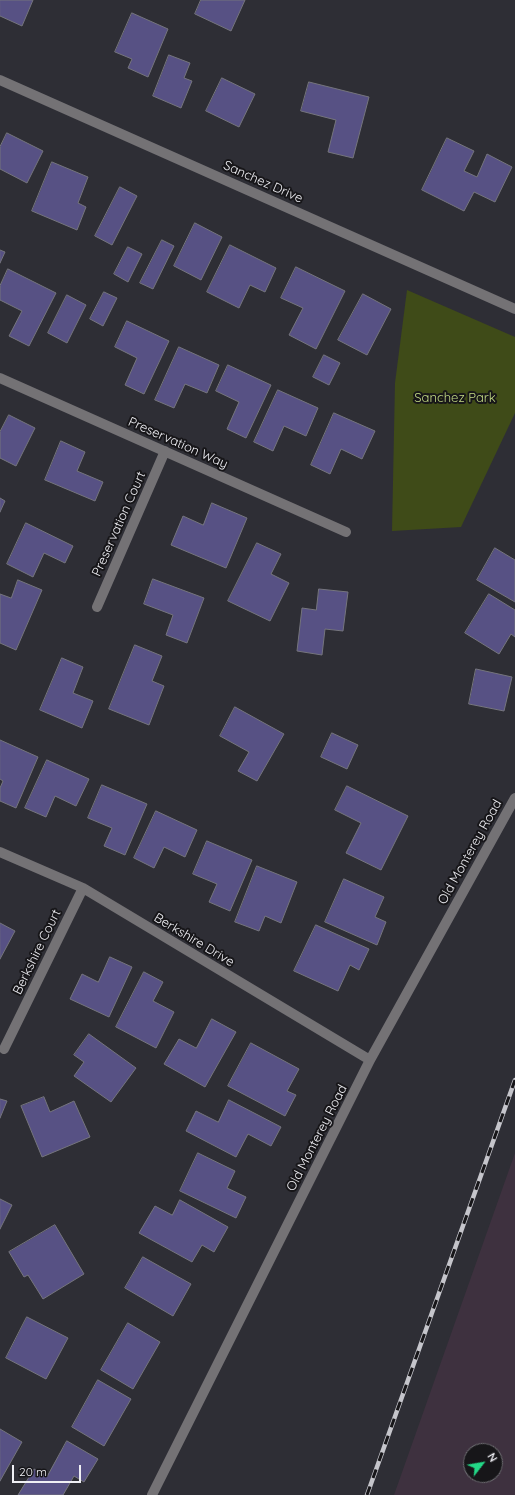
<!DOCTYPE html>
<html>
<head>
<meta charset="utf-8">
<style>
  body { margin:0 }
  #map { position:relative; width:515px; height:1495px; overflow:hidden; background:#2e2e35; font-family:Quicksand,sans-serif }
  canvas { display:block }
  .north { position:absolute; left:463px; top:1443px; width:40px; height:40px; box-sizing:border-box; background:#171619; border:1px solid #6d6d71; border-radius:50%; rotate:59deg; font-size:11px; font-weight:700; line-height:16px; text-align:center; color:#efeff4 }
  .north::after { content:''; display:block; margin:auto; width:14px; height:18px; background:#23d887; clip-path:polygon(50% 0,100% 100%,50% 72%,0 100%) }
  .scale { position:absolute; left:12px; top:1465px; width:69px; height:18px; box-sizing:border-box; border:2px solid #efeff4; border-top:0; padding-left:5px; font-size:12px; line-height:14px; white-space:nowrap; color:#efeff4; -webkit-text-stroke:3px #171619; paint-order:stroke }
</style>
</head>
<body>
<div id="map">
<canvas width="515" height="1495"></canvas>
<div class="north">N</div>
<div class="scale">20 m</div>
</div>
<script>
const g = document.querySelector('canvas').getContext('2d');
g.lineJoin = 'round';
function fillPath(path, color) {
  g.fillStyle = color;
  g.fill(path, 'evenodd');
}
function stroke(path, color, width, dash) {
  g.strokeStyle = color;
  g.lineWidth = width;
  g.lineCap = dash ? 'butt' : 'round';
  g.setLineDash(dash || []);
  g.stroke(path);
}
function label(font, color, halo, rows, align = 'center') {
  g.font = font + ' Quicksand,sans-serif';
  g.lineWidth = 4;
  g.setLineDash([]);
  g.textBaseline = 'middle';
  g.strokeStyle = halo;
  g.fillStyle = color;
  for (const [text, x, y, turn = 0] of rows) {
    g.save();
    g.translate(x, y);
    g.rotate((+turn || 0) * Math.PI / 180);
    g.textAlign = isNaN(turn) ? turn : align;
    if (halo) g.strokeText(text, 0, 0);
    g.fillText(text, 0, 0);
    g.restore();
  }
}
fillPath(new Path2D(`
  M515,1153V1495H394ZM471,1451H495V1475H471Z`), '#3e313f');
fillPath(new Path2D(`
  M407,290L515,337V413L461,527L392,531L395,383Z`), '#3f4b18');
const building = new Path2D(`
  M0,0H33L22,26L0,16Z
  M201,0H245L231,31L195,14Z
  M132,13L168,29L148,77L128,68L132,59L115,52Z
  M169,55L190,63L184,78L192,81L181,108L153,96Z
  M222,78L255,94L239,127L206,111Z
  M309,82L369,97L353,158L328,152L336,120L301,111Z
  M7,133L43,151L27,183L0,169V147Z
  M447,138L474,151L464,171L477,177L487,154L512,167L495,202L474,192L464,211L422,190Z
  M52,162L88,177L78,203L86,207L77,230L32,211Z
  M120,187L137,196L112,245L95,236Z
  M195,223L222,237L201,280L174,266Z
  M162,240L174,246L153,289L140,283Z
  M230,245L276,268L265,292L250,285L239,308L207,292Z
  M128,247L142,254L128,282L114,274Z
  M0,250L5,252L0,263Z
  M296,267L345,291L316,349L289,335L303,308L281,298Z
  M8,269L56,293L29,346L9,336L22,311L0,300V286Z
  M104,292L117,298L103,326L90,319Z
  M363,294L391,309L367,355L338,340Z
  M67,295L86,305L67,343L48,333Z
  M127,321L169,341L144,394L125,385L137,358L115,347Z
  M179,347L219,365L207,393L185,384L174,408L155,400Z
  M324,355L340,363L329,385L313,377Z
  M228,365L271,385L246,438L227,429L239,402L216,391Z
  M278,390L318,408L306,436L284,426L273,451L254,442Z
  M334,413L375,431L362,459L341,449L330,474L311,465Z
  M9,415L35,428L16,466L0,458V432Z
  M61,441L85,452L77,471L103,482L95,501L45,480Z
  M0,498L5,501L0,512Z
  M212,503L247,518L226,568L171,545L183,516L203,525Z
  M26,523L73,546L65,563L44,553L33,577L7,564Z
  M257,543L281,554L271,574L289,583L270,621L228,601Z
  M495,548L515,560V602L477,580Z
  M153,579L204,598L187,643L166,635L173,615L144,604Z
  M18,580L42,590L16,650L0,643V594L11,598Z
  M319,589L348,592L343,631L325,629L322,655L297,651L302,608L316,610Z
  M489,594L515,610V637L511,634L499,654L465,633Z
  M135,645L162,656L152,681L164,686L149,725L109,709Z
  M62,658L83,667L73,693L93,701L82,728L40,710Z
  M476,669L512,677L504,711L469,704Z
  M235,707L284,734L257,781L238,771L249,752L220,736Z
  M332,733L358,745L347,769L321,757Z
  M0,740L38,757L16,808L0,801V788L3,781L0,779Z
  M47,760L89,779L76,806L55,796L46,817L25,808Z
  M102,785L147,804L125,855L104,846L112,828L88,818Z
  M347,786L408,816L381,870L346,853L361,823L335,810Z
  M156,811L197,830L185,857L164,847L154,868L134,858Z
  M207,841L252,860L230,911L209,902L217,884L193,874Z
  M257,866L297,882L281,923L265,916L259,931L235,922Z
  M344,879L384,897L375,917L386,922L377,945L325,922Z
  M0,923L15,931L0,959Z
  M316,925L369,949L359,970L350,965L338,991L294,971Z
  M110,957L132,967L109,1017L70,999L82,974L98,982Z
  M144,972L163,982L153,1001L174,1012L156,1048L116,1027Z
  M212,1019L236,1032L205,1087L164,1064L179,1039L196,1048Z
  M89,1034L136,1068L111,1102L74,1076L84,1062L74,1055Z
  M251,1043L299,1069L287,1091L296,1095L285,1116L228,1086Z
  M44,1097L50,1112L74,1101L90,1137L42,1157L21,1106Z
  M0,1099L7,1101L0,1118Z
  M229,1100L281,1127L271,1146L248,1134L236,1157L186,1131L196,1111L218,1122Z
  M198,1153L235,1171L227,1188L246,1197L236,1218L180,1191Z
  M0,1199L12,1205L0,1229Z
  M180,1200L228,1227L214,1252L202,1245L192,1262L139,1233L155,1206L172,1215Z
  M55,1225L84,1274L43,1299L28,1275L24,1277L9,1252Z
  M143,1257L191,1284L173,1316L125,1288Z
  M27,1317L68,1338L46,1379L6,1358Z
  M128,1323L160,1342L133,1389L101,1370Z
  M98,1380L131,1399L104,1446L72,1427Z
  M0,1429L22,1442L0,1481Z
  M67,1441L98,1459L84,1482L74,1476L63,1495H18L34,1469L47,1476Z`);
fillPath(building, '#575184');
stroke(building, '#75757d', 1);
stroke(new Path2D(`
  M0,80L515,309
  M0,378L346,532
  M97,607L165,451
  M0,852L83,888L370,1060
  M4,1049L83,888
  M152,1495L370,1060L515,798`), '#747275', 10);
const rail = new Path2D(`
  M367,1495L515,1080`);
stroke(rail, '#c5c5cb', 4.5);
stroke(rail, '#171619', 3, [9]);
label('13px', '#efeff4', '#171619', [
  ["Sanchez Drive",263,182,24],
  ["Preservation Way",178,443,24],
  ["Preservation Court",119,524,-66],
  ["Old Monterey Road",470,852,-61],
  ["Berkshire Drive",194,940,31],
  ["Berkshire Court",37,952,-64],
  ["Old Monterey Road",317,1138,-63]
]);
label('13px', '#c3da85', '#171619', [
  ["Sanchez Park",455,398]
]);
</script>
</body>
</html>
